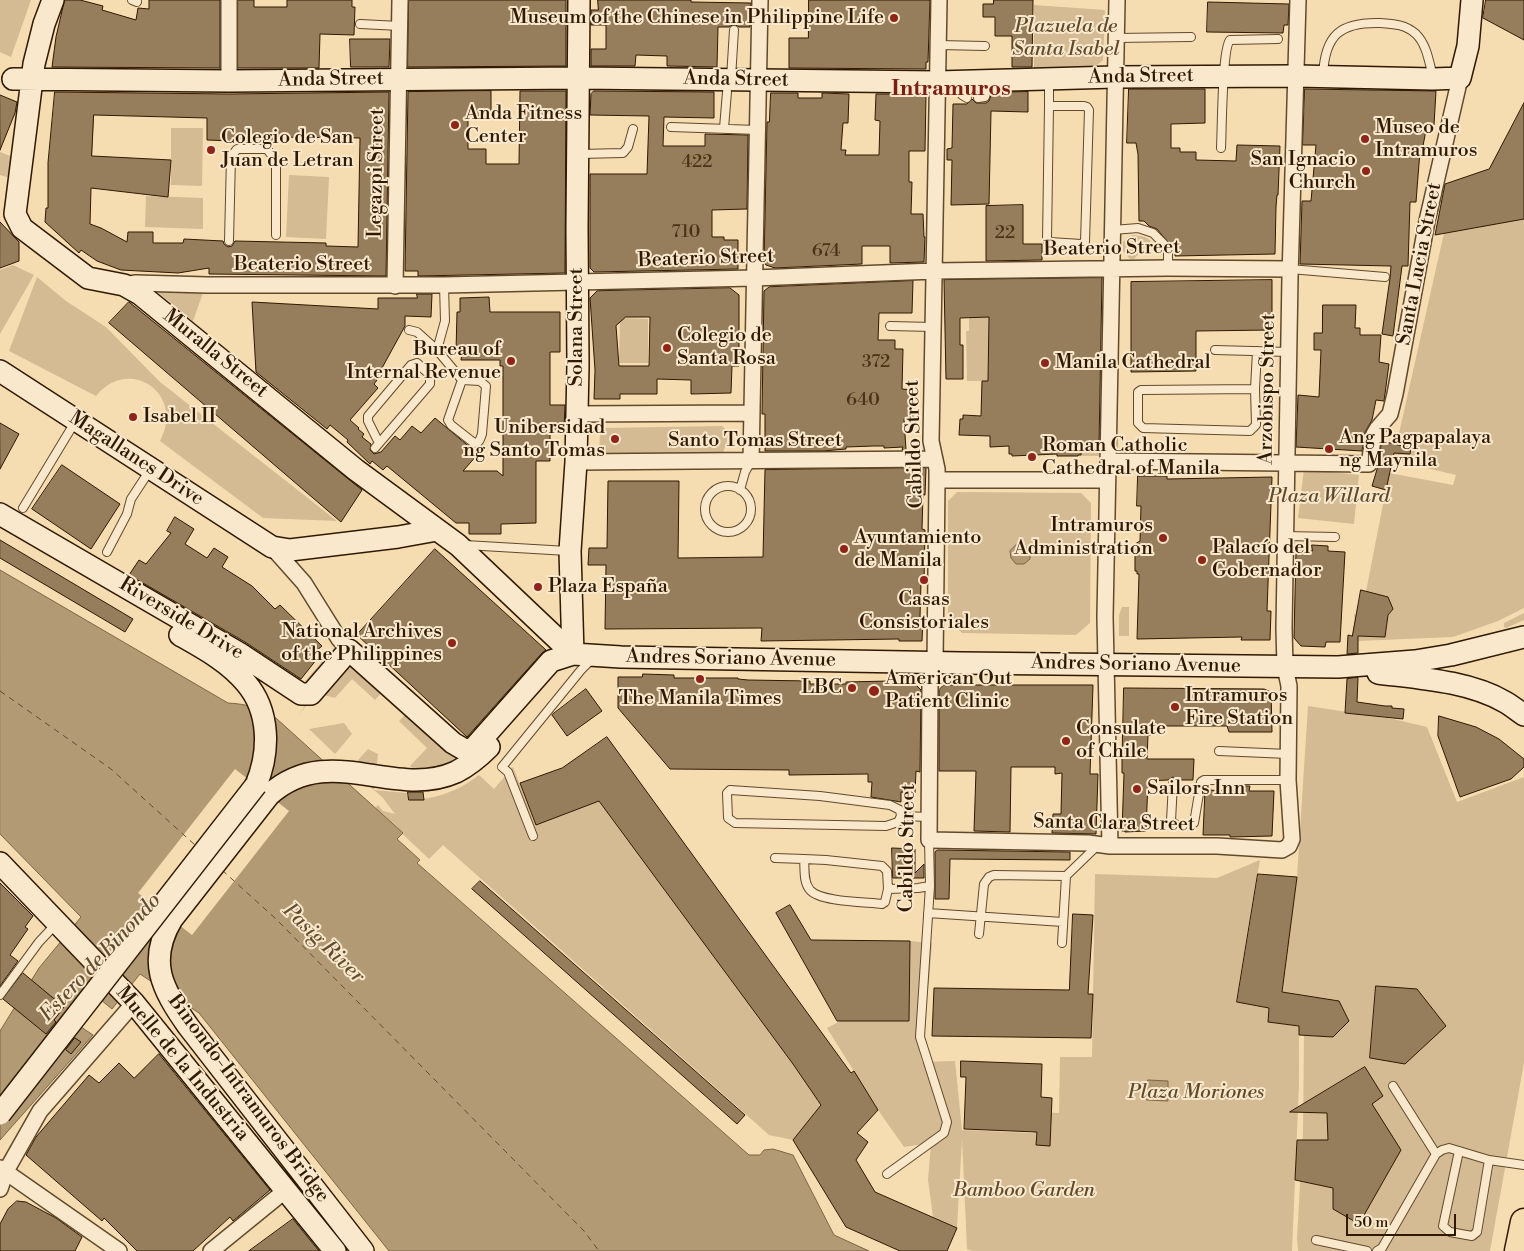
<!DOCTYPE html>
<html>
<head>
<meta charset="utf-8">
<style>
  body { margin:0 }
  #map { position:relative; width:1524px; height:1251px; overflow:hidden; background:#f6dcb1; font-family:"Libre Bodoni",serif }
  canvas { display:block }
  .scale { position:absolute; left:1346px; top:1214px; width:110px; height:22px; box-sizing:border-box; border:2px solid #2f1900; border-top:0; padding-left:6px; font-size:15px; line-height:18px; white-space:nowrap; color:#2f1900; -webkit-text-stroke:4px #f9e8cc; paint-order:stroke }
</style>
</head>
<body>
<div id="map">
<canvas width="1524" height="1251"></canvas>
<div class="scale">50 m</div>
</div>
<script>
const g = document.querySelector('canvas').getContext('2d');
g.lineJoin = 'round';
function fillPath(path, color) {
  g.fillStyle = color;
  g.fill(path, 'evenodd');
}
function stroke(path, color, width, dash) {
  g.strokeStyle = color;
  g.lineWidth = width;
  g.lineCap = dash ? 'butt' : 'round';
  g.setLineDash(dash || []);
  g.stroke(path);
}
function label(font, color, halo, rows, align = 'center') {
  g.font = font + ' "Libre Bodoni",serif';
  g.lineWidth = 4;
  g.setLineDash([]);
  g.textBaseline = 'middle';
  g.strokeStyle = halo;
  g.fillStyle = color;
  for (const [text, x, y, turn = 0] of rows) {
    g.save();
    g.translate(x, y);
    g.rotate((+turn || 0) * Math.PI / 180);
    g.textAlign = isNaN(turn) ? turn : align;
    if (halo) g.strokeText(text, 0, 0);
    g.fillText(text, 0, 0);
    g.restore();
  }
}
fillPath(new Path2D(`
  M0,0H31L11,57L0,52Z
  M1034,5L1105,10L1103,60C1088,76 1055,70 1034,70Z
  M171,128H203L202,186L171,185Z
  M0,152L13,157L10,178L0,175Z
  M289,175L329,177L326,239L286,237Z
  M146,196L203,198V229L145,227Z
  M1524,218V608L1498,621L1453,637L1357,641L1354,614L1385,620L1393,609L1388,597L1366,592L1389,473L1453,485L1456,475L1393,460L1444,233Z
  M1134,235L1145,237L1151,241L1134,259H1130L1123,251V242L1129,236Z
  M13,265L34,275L0,334V270Z
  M37,277L66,301L106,327L160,382L337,521L263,518L160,441C186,394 129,355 96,396L9,351Z
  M156,291L203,293L193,321Z
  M972,316H989L988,381H967L966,331H969V318Z
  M620,318L648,319V363H619Z
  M722,426L728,432L727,441L723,453L599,454L600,432L603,428Z
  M1100,447L1099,456H1081V448Z
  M1304,469L1359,475L1354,524L1298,518Z
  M957,492L1081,493L1091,503L1090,623L1076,635L962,633L948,619V501Z
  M1122,607H1129V636H1119V615Z
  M1524,613V620L1506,628L1504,627V623Z
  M334,648L337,650L309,689L300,687Z
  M347,659L383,691L375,700L352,679L335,698L317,693L298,715L304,707Z
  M1308,706L1393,719L1427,727L1457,802L1524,777V1063L1490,1251H1298L1297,1238L1303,1132L1304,1035L1333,1037L1339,1001L1282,992L1297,877Z
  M407,713L460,760C443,771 427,776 407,777L409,800C435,800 458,791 479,775L494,789L513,767L536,824L599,801L793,1064L821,1105L793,1140L769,1135L443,845L429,859L375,808L378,805L383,811L395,814L383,798L350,769L368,749L378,754L374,790L407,793L406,776L421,775L410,766L427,748L399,721Z
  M344,723L352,734L335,754L309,729Z
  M1260,860L1237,1001L1269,1008L1268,1022L1299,1026V1084L1292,1251H972L967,1249L962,1139L957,1228L933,1217L928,1180L931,1143L904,1147L878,1110L827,1028L840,1021H909L910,941L932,943L929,982L917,1040L922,1062L955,1061L962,1130L1033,1133L1034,1112L1059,1113L1060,1057H1092L1095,874L1217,878Z`), '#d4bb93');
const water = new Path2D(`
  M1016,545H1024L1030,551V559L1024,564H1016L1011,558L1010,551Z
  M0,570L228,703C247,704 262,708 277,719L403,833L397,839L420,860L417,863L749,1155H760L764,1150L773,1149L793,1155L834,1235L869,1251H389L199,1013L140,974L112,1009L101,1000L81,1027L93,1035L0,1140V1031L39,968L81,917L0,834Z
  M1148,1080L1168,1081V1101L1147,1100Z`);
fillPath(water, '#b29a75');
stroke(water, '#7e6646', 1);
fillPath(new Path2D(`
  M235,769L289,811L192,935L138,893Z`), '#f6dcb1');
stroke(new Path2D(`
  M0,691L111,769L195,845
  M222,870L276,919L584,1231L599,1251`), '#634d2f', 1, [6, 5]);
const building = new Path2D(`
  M65,0H80L103,6L102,10L136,20L138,8L149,9V0H220V68L52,67L56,37Z
  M238,0H254V7H287V0H352V7H355L354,35L320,34L319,68H238Z
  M409,0H566V66L408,67Z
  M598,0H691V2L751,3L750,27H739L734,24L729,27H718L717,67L667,66V56L636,55L635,66H591V49H606V25H591V10H598Z
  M809,0H930L928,62H926V69L789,68V38H808Z
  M994,0H1033L1032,67H1012V36H995V17H983V4H993Z
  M1486,0H1524V40L1483,18Z
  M1208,2L1289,4L1288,25H1284L1283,33L1207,32Z
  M350,39H390L389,67H351Z
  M1129,89H1205V123L1171,124V148H1180V152H1196V160L1236,161L1237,145L1280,146L1278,195H1277L1276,207L1275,254L1175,256V251L1157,229L1149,226L1144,221H1139L1138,154L1136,143H1127Z
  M1305,89L1436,91L1434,125H1427L1422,151H1420L1416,202H1410L1408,266H1402L1393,336L1382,334L1390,278L1391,266L1300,264L1302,201H1311L1316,145H1303Z
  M491,91V116H468V149H486V164H519L520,91H566L565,273L418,276V271H405L408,92Z
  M594,91L714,92V118L664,117L663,146H705V134L748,135L747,209L712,210V237H724V240H738V269L594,272L590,268V174H647L649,116L590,115L591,94Z
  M55,92L229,94L389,92L386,276L209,274V268L178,273L121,270L97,261L81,250L79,253L45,222L46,208H48V163ZM94,115L207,118V140L234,141V138L273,140V137L360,138L358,247L326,246V243L235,241L232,246L228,247L224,244L223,241L184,239L183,243H153V232H128L127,242L101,228L90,224L91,188L168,197L171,160L92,156Z
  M1028,92V112L991,111L989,204L951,205L952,160H947V149L952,148L953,104H967L972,99L976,103H986L989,101L992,93Z
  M771,93H798V98H822V93L849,94L848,123H843L841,150H846L845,155H879L880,121L875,120L876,94H926L925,151H909V182H912L911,214H923L924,237H925L924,262L890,263V246H862V264L775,268L766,265L764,262L767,122H769Z
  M0,95L17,102L15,113L0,150Z
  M1524,103V219L1435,235L1445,184L1489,169Z
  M1023,205V244H1042V260L986,261V206Z
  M0,222L19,242V261L0,268Z
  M1102,278L1099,447L1081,448V455H1078V456H1057V454L1012,456V454H1009V446L990,447V436L959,435L960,419H963V415L981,416L982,381H988L989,317L960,318V345H963V379H946L944,280Z
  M1272,280V330L1196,331V371L1131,372V282Z
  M913,281L912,313H879L878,340H895V349H903L902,389L913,390V419H904L906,450H902L903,447L884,448V446H874L846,447V449L823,451H765V414H762L764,291L769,287Z
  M730,288L739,295V366H732L731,393L691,394V380L657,379V394H620V399H594L595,370L590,298L597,291ZM626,317H650L649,366H619L616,326Z
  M417,294H432L431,317L405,316V326L376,379L377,380L374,384L378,388L350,420L359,428L358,429L364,434L362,437L371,444L370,450L374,454L381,452L395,436L400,440L412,426L421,433L435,418L478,454L463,471H497L503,476V366H500V360H461L462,353L456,352L457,312H460V298L489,297L490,312H560V352H550V405H565L564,429H550V461H536V523L501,524V534H469V523H456L387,466L383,470L372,461L370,464L347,442L348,440L330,425L327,429L256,372L252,302L378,309V298H417Z
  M129,302L362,490L341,522L109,323Z
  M1323,305H1356L1355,328H1360V335H1381L1379,362L1389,364L1384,401L1376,400L1372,420L1365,432L1362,451L1296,447L1298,395L1319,397L1321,350H1314V333H1322Z
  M0,423L19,434L0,469Z
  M1382,441L1411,448L1410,454L1394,453L1386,490L1372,486L1378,466Z
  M62,465L120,504L91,549L32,509Z
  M926,468L925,495H923L922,529L925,530L924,582H921L920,617H923L922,641H899V639L761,641L762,628L605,629L606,565H588L589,548H607L608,481H679L678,558L763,557L765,470Z
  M1138,476H1167V479L1272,477L1267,611H1271L1270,640H1241L1242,637L1137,639L1139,574H1137V571H1135V544L1140,541L1141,506H1137Z
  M175,517L194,529L185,544L207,558L214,548L228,557L222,567L252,586L275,609L280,605L322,646L316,651L320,655L301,679L245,642L129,575L139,560L146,564L171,533L167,531Z
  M0,540L133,619L125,632L0,558Z
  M1312,545L1328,546V551L1345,552L1340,642H1326L1325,647L1301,646L1294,638L1296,551H1312Z
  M435,549L546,650L542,653L467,737L357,635Z
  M1361,590L1388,597L1393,609L1388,615L1385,637L1358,636V653L1347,654L1348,635L1352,636Z
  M643,674L674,675V678H738V679L748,680L810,681V684H846V682L890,681L915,684L921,690L920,772L916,771L915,793L901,792V802L871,797L872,782H868V774L789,775V770L670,769L618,708V677H642Z
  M1358,678L1357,702L1385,706H1392V708L1404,709L1403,719L1345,713L1347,679Z
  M944,685H1093L1090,774H1098L1096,834L1052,833L1053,814H1061L1062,773L1055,774V767H1011L1010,832L974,831L976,771H939V690Z
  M1124,688L1264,689L1271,692L1272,732H1229L1227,726H1151V735H1148L1147,759H1194L1193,780H1178L1173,777L1168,780L1148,781L1146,831L1125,832V831H1122L1124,773H1122V759Z
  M586,689L602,711L567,736L552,715Z
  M1439,716L1476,727L1499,739L1524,759V767L1511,779L1460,797L1438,736Z
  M607,737L851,1073L854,1071L878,1110L857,1133L868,1142L856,1160L875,1192L957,1228L947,1251H900L846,1227L793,1140L821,1105L793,1064L599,801L536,825L520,783L562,768Z
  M1236,786H1250L1249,791H1274L1272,836L1230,837V835H1203L1205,790L1236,791Z
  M408,792H423L424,800H409Z
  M892,848L915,849V873L924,864V878H893Z
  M938,850L1070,852V860L950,859L949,899H935V852Z
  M1258,874L1297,877L1282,992L1339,1001L1349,1021L1333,1037L1299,1035V1026L1268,1022L1269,1008L1237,1002Z
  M480,881L745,1115L737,1124L472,889Z
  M0,883L33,916L25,927L28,929L10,955L18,961L0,986Z
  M790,905L811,940L910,941L909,1021H837L776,913Z
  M1073,914L1093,915L1088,994H1093L1091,1038L932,1036L934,988L1069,990Z
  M23,973L64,1007L54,1020L56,1022L46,1034L3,999Z
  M1376,986L1417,989L1446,1026L1405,1064L1370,1058Z
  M75,1038L81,1042L71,1054L66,1050Z
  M159,1054L270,1190L233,1221L230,1217L193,1251H137L104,1218L102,1221L26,1155L36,1137L89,1075L99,1083L119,1063L134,1078Z
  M961,1061L1042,1064L1041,1097L1052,1098L1050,1146L1036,1145L1037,1132L964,1129L966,1077H961Z
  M1365,1067L1383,1096L1372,1104L1401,1150L1359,1224L1333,1209V1188L1295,1180L1297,1140H1328L1327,1113L1290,1112Z
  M17,1201L26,1202L56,1218L82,1237L75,1251H0V1224L8,1209Z
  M293,1219L319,1251H249Z`);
fillPath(building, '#967e5c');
stroke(building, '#2f1900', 1);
const lane = new Path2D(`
  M132,0L137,2
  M360,24L400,26
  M1116,38L1191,37
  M939,45L985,46
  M1323,75C1325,35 1340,22 1380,23C1393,24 1405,24 1416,34C1427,45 1429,62 1433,77
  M731,78L734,30
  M959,84L962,95L967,98
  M978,98L985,97L989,82
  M1049,106H1084L1087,107L1089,110L1085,242L1081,244L1050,242L1047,240Z
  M1049,106V81
  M671,127L757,130
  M724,128L727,92
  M1221,148C1222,130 1222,49 1230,40L1278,39
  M579,154L623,153L628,147L633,129
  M1113,230L1138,228L1153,233L1163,243L1168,250V268
  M229,241L231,157L237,149H267L276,161V235
  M1290,269L1385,277
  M890,326L933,327
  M409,330L417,332L437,350L462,380L480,381L486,386L482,434C480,439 480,443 474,443L451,425L448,420L462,380
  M437,350L445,321L444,285
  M1215,350L1289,352
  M1255,389L1141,390L1138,392V423L1143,428L1250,431L1256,425L1255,389L1257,351
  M375,448L430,384V375L417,363L411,365L368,416V421L379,443
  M705 509a23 23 0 1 1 46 0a23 23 0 1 1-46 0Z
  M740,490L745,472L751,461
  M23,508L75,422
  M1286,536L1335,537
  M465,545L568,551
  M107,552L127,514L131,499L150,470
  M1219,751L1288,754
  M1173,783L1171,821C1175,826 1189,827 1194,823L1201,782L1204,780H1288
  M730,790L820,796L890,805L900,810L901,816L898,822L886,826L735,823L728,818L727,793Z
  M901,816L929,817
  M533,836L508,772L502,767L581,670L593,658
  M775,858L804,859C805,869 803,882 810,890C820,902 866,902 882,904L885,902L888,889L918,888L930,886
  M804,859L826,860L882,866L887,871L888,889
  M928,913L1063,922
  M979,934L984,884L989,877L994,875L1066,876L1098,845
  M1062,943L1066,876
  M0,995L39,942L56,924
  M1393,1086L1436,1154
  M1459,1151L1443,1226L1450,1232L1472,1236L1477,1232L1489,1160
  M887,1174L944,1133L947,1122L920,1037L930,886L929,840
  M1316,1240L1367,1251
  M1377,1251L1382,1248L1436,1154L1442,1150L1449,1148L1489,1160L1524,1165`);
const street = new Path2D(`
  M939,0L931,441L937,469V480L935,663L930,685L929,840L1088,843L1110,846H1217L1282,850L1289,846L1292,839L1288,780L1289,686L1285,667L1284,628L1290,277L1298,0
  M229,81V0
  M124,285L136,283L207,285H444L754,278L934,271L1168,268L1290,269
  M395,286L400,0
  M577,414L752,413
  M751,461L760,0
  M1108,461L1369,464L1374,434L1377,429L1390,414L1395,394L1427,221L1460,78
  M576,462L934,459
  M937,480H1107
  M272,547L304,583L339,639L349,650
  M1110,846L1105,617L1117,0
  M0,1168L119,1251
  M0,1189L6,1171L40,1111L134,1003
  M211,1251L286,1190`);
const secondary = new Path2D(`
  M53,0L44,24L34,64L15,214L22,228L88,278L124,285L140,294L356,470L458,545L573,654
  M13,79L229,81L579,78L938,82L1115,77L1297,76L1433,79L1460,78L1468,46L1472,0
  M0,371L272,547L290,550L398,537L437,530
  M0,514L239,653L301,694H311L349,650L453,743L465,750L473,749L551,661L573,654L621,657L961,663L1338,667L1415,661L1451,655L1524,637
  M180,635C203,648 229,662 246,683C270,711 270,752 256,785
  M573,654L570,551L576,462L578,365L577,228L579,0
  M1378,673C1418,678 1469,681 1505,702C1512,706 1518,711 1524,715
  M0,863L134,1003L335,1251
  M363,1251L188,1026C162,989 147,961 172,919L269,795C329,741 394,800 456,772C468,766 479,757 489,747`);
const highway = new Path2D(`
  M1518,1251L1524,1222`);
stroke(lane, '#614a2c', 10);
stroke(street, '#614a2c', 18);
stroke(secondary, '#2f1900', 24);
stroke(highway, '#2f1900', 29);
stroke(lane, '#f9e8cc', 8);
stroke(street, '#f9e8cc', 15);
stroke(secondary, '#f9e8cc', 21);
stroke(highway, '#f6dcb1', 26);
const secondaryBridge = new Path2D(`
  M0,1114L256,785`);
stroke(secondaryBridge, '#2f1900', 24, []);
stroke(secondaryBridge, '#f9e8cc', 21);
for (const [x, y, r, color] of [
  [894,18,5,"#8f2418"],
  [455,125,5,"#8f2418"],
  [1365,139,5,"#8f2418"],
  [211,150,5,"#8f2418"],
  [1366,171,5,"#8f2418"],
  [667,348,5,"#8f2418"],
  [511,361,5,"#8f2418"],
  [1045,363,5,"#8f2418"],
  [133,417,5,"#8f2418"],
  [615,439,5,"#8f2418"],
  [1329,449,5,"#8f2418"],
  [1032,457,5,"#8f2418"],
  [1163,538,5,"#8f2418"],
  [844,549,5,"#8f2418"],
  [1202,560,5,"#8f2418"],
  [924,580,5,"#8f2418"],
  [538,587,5,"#8f2418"],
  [452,643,5,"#8f2418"],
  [700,679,5,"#8f2418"],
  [852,688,5,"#8f2418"],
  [874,691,6,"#8f2418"],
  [1175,707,5,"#8f2418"],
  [1066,741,5,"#8f2418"],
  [1137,789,5,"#8f2418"]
]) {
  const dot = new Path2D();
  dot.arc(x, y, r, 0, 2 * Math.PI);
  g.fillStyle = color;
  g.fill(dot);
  stroke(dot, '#f9e8cc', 2);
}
label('18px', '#493217', null, [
  ["422",697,163],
  ["710",686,233],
  ["22",1005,234],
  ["674",826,252],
  ["372",876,363],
  ["640",863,401]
]);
label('20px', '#2f1900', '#f9e8cc', [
  ["Museum of the Chinese in Philippine Life",884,18,"right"],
  ["Anda Fitness",465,114],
  ["Center",465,137],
  ["Museo de",1375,128],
  ["Intramuros",1375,151],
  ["Colegio de San",221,138],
  ["Juan de Letran",221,161],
  ["San Ignacio",1356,160,"right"],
  ["Church",1356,183,"right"],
  ["Colegio de",677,336],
  ["Santa Rosa",677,359],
  ["Bureau of",501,350,"right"],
  ["Internal Revenue",501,373,"right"],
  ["Manila Cathedral",1055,363],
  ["Isabel II",143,417],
  ["Unibersidad",605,428,"right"],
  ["ng Santo Tomas",605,451,"right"],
  ["Ang Pagpapalaya",1339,438],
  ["ng Maynila",1339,461],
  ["Roman Catholic",1042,446],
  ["Cathedral of Manila",1042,469],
  ["Intramuros",1153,526,"right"],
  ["Administration",1153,549,"right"],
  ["Ayuntamiento",854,538],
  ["de Manila",854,561],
  ["Palacío del",1212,548],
  ["Gobernador",1212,571],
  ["Plaza España",548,587],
  ["Casas",924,600,"center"],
  ["Consistoriales",924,623,"center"],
  ["National Archives",442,632,"right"],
  ["of the Philippines",442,655,"right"],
  ["American Out",885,679],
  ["Patient Clinic",885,702],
  ["LBC",842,688,"right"],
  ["Intramuros",1185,696],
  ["Fire Station",1185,719],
  ["The Manila Times",700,699,"center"],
  ["Consulate",1076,729],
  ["of Chile",1076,752],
  ["Sailors Inn",1147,789]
], 'left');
label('italic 20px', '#614a2c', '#f9e8cc', [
  ["Plazuela de",1066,27],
  ["Santa Isabel",1066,50],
  ["Plaza Willard",1329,497],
  ["Plaza Moriones",1196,1093],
  ["Bamboo Garden",1024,1191]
]);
label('20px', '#2f1900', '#f9e8cc', [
  ["Anda Street",1141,77,-1],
  ["Anda Street",331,80,-1],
  ["Anda Street",736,80,1],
  ["Legazpi Street",377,173,-89],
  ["Beaterio Street",1112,249,-1],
  ["Beaterio Street",706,259,-2],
  ["Santa Lucia Street",1420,264,-79],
  ["Beaterio Street",302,265],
  ["Solana Street",577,327,-90],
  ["Muralla Street",215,354,39],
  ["Arzobispo Street",1268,389,-89],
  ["Santo Tomas Street",755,441],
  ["Cabildo Street",915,444,-92],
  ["Magallanes Drive",136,459,33],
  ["Riverside Drive",181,619,31],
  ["Andres Soriano Avenue",731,659,1],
  ["Andres Soriano Avenue",1136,665,1],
  ["Santa Clara Street",1114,824,1],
  ["Cabildo Street",908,848,-89],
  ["Muelle de la Industria",182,1064,50],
  ["Binondo-Intramuros Bridge",248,1099,53]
]);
label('italic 21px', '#634d2f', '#f9e8cc', [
  ["Pasig River",323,944,44],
  ["Estero de Binondo",101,958,-47]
]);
label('bold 22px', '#7a1f14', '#f9e8cc', [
  ["Intramuros",951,90]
]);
</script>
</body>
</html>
